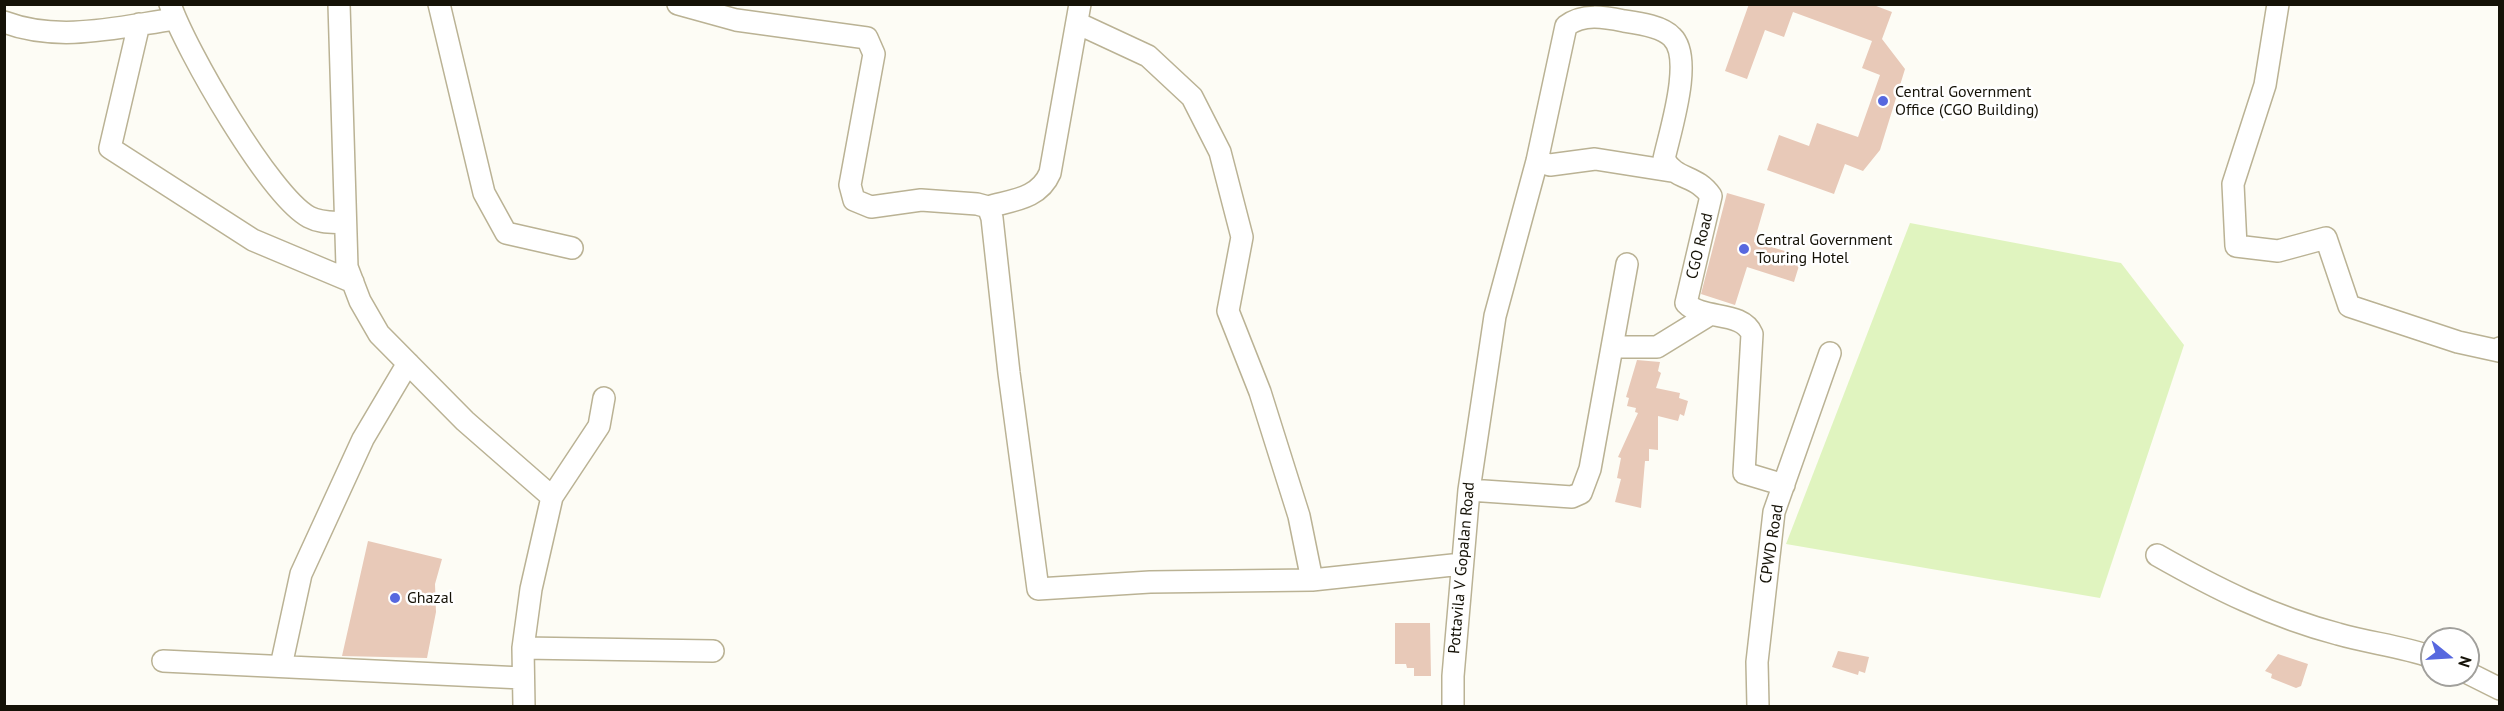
<!DOCTYPE html>
<html>
<head>
<meta charset="utf-8">
<style>
  body { margin:0 }
  #map { position:relative; width:2504px; height:711px; overflow:hidden; background:#fdfcf5; font-family:"PT Sans",sans-serif }
  canvas { display:block }
  .frame { position:absolute; inset:0; border:6px solid #151207; pointer-events:none }
  .north { position:absolute; left:2420px; top:627px; width:60px; height:60px; box-sizing:border-box; background:#fff; border:2px solid #a1a09c; border-radius:50%; rotate:108deg; font-size:16px; font-weight:700; line-height:24px; text-align:center; color:#151207 }
  .north::after { content:''; display:block; margin:auto; width:21px; height:27px; background:#5768df; clip-path:polygon(50% 0,100% 100%,50% 72%,0 100%) }
</style>
</head>
<body>
<div id="map">
<canvas width="2504" height="711"></canvas>
<div class="frame"></div>
<div class="north">N</div>
</div>
<script>
const g = document.querySelector('canvas').getContext('2d');
g.lineJoin = 'round';
function fillPath(path, color) {
  g.fillStyle = color;
  g.fill(path, 'evenodd');
}
function stroke(path, color, width, dash) {
  g.strokeStyle = color;
  g.lineWidth = width;
  g.lineCap = dash ? 'butt' : 'round';
  g.setLineDash(dash || []);
  g.stroke(path);
}
function label(font, color, halo, rows, align = 'center') {
  g.font = font + ' "PT Sans",sans-serif';
  g.lineWidth = 5;
  g.setLineDash([]);
  g.textBaseline = 'middle';
  g.strokeStyle = halo;
  g.fillStyle = color;
  for (const [text, x, y, turn = 0] of rows) {
    g.save();
    g.translate(x, y);
    g.rotate((+turn || 0) * Math.PI / 180);
    g.textAlign = isNaN(turn) ? turn : align;
    if (halo) g.strokeText(text, 0, 0);
    g.fillText(text, 0, 0);
    g.restore();
  }
}
fillPath(new Path2D(`
  M1910,223L2121,263L2184,345L2100,598L1786,544Z`), '#e0f4bf');
fillPath(new Path2D(`
  M1749,4H1871L1892,12L1882,39L1905,69L1880,150L1863,171L1845,164L1834,194L1767,170L1779,135L1809,146L1817,123L1858,137L1880,75L1862,68L1872,41L1793,12L1784,37L1765,30L1747,79L1725,71Z
  M1727,193L1765,204L1754,242L1802,256L1794,282L1747,267L1735,305L1701,294Z
  M1637,360L1660,362L1658,371L1661,373L1656,388L1680,393L1679,398L1688,401L1684,416L1680,414L1678,421L1658,416V450L1649,449V461H1645L1641,508L1615,502L1621,479L1617,478L1621,458L1618,457L1638,413L1635,412L1636,408L1627,406L1629,398L1626,397Z
  M368,541L442,559L435,584L436,612L427,658L342,656Z
  M1395,623H1430L1431,676H1414V668H1407L1406,664H1395Z
  M1838,651L1869,657L1865,673L1859,671L1858,675L1832,667Z
  M2278,654L2308,664L2301,686L2296,688L2271,678L2272,674L2265,671Z`), '#e8c9b8');
const street = new Path2D(`
  M170,4C185,49 270,196 309,217C320,223 333,222 345,223
  M339,4L347,267L360,301L379,334L465,421L552,497
  M439,4L484,193L506,233L572,248
  M678,4L736,20L867,38L874,54L850,185L854,200L871,207L921,200L977,204L988,207L992,218L1009,373L1038,589L1150,582L1312,580L1462,564
  M2278,4L2265,85L2233,184L2236,246L2278,251L2326,238L2349,306L2458,342L2499,351L2500,348
  M4,22C60,43 118,27 175,19
  M1077,23L1148,56L1192,97L1220,152L1242,237L1228,311L1260,392L1299,516L1312,580
  M139,24L110,148L253,240L353,282
  M1537,161L1550,165L1595,159L1671,171
  M988,207C1012,200 1039,199 1050,173L1080,4
  M1612,347H1657L1709,315
  M1469,490L1572,497L1581,493L1590,469L1627,264
  M2157,555C2215,588 2273,617 2338,634C2369,643 2401,646 2432,657
  M523,648L713,651
  M163,661L522,678
  M281,666L301,574L363,439L408,363
  M2468,673L2500,689
  M524,706L523,648L531,589L552,497L599,426L604,398
  M1453,706V676L1469,490L1495,316L1537,161L1566,26C1583,13 1604,17 1624,21C1638,23 1662,26 1672,37C1694,58 1670,131 1664,159C1676,181 1696,174 1711,196L1686,303C1703,321 1742,310 1752,334L1744,473L1784,485
  M1758,706L1757,662L1774,512L1830,353`);
stroke(street, '#bab294', 24);
stroke(street, '#fff', 21);
for (const [x, y, r, color] of [
  [1883,101,6,"#5768df"],
  [1744,249,6,"#5768df"],
  [395,598,6,"#5768df"]
]) {
  const dot = new Path2D();
  dot.arc(x, y, r, 0, 2 * Math.PI);
  g.fillStyle = color;
  g.fill(dot);
  stroke(dot, '#fff', 2);
}
label('16px', '#151207', '#fff', [
  ["Central Government",1895,92],
  ["Office (CGO Building)",1895,110],
  ["Central Government",1756,240],
  ["Touring Hotel",1756,258],
  ["Ghazal",407,598]
], 'left');
label('16px', '#151207', '#fff', [
  ["CGO Road",1700,246,-76],
  ["CPWD Road",1772,544,-81],
  ["Pottavila V Gopalan Road",1462,568,-85]
]);
</script>
</body>
</html>
